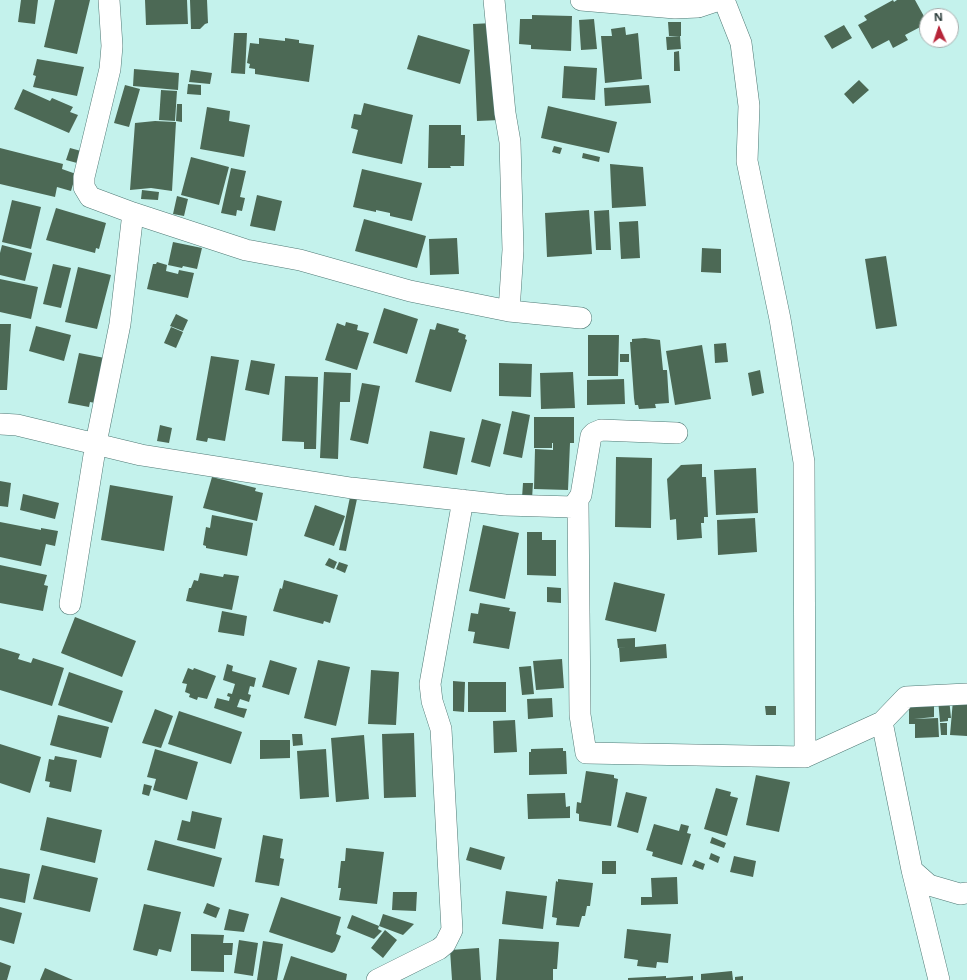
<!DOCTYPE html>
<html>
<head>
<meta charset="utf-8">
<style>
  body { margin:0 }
  #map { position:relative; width:967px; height:980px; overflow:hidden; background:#c4f2ec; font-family:"Open Sans",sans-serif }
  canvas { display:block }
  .north { position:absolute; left:919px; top:8px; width:40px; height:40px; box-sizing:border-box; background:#fff; border:1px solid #a7afae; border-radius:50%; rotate:357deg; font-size:11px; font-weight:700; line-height:16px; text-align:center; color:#243634 }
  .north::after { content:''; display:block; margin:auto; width:14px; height:18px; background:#b62438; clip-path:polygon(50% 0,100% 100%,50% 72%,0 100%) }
</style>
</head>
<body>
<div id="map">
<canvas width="967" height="980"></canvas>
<div class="north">N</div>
</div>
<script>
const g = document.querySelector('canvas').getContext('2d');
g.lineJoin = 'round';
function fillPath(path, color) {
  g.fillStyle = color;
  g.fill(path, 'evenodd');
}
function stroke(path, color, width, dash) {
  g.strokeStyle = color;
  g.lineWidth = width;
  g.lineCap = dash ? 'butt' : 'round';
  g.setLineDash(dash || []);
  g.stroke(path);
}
fillPath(new Path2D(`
  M21,0H38L35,24L18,22Z
  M55,0H90L77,54L44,47Z
  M145,0H187L188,24L146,25Z
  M190,0H207L208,23L205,24L200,29H191Z
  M893,0L894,2L897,0H915L926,20L923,22L924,25L905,35L908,40L893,48L889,40L872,49L858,25L867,20L864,16Z
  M532,15L572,16L571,51L531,49V45L519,44L520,19H532Z
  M594,19L597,49L581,50L579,20Z
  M668,22H681V36H669Z
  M493,23L500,120L477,121L473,24Z
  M844,25L852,38L832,49L824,36Z
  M625,27L626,35L638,33L642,79L605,83L601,36H612L611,29Z
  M234,33H247L245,74L231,73Z
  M418,35L470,50L460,84L407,69Z
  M680,36L681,49L667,50L666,37Z
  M259,38L285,41V38L299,40V43L314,45L309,82L255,74V69L249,68L250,64L247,63L250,43L259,44Z
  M679,51L680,71H674V52Z
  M37,59L84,67L77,96L33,87L36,76L33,75Z
  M564,66L597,68L595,100L562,98Z
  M134,69L179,73L178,90L133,86Z
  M191,70L212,73L210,84L189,82Z
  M859,80L869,90L853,104L844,94Z
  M188,84L201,85V95L187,94Z
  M125,85L140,89L129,127L114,123Z
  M649,85L651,103L605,106L604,88Z
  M23,89L50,101L52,98L73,107L70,112L78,115L69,133L14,109Z
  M161,90L177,91L175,121L159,120Z
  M364,103L413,115L402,164L352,153L358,130L351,128L354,114L361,115Z
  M177,104H182V122L176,121Z
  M548,106L617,122L609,153L541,138Z
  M207,107L230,111L229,121L250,125L244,157L200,149Z
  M155,121L176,122L172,191L151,188L130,190L135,123Z
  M429,125H461V135H465L464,166H450L451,168H428Z
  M554,146L562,148L560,154L552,152Z
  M0,148L63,164L62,169L76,174L71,191L57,187L55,197L0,184Z
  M70,148L81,151L77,163L66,160Z
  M583,153L600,157L599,162L582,158Z
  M191,157L229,167L219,205L181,195Z
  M610,164L643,167L646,206L612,208Z
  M231,168L246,171L240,197L245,198L242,211L237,210L236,216L221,213Z
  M362,169L422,183L412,221L390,216V213L376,210V212L353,207Z
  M142,190L159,192L158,200L141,199Z
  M257,195L282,201L275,231L250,226Z
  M177,196L188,199L184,216L173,214Z
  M12,200L41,207L31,249L2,242Z
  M56,208L106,223L99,249L96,248L95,253L46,240Z
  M589,210L592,254L547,257L545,213Z
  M609,210L611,250H596L594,211Z
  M364,219L426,236L417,268L355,251Z
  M638,221L640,258L621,259L619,222Z
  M457,238L459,274L430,275L429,239Z
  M173,242L202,248L197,269L183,266L182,268L168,265Z
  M2,245L32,253L25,281L0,275V253Z
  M702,248L721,249V273L701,272Z
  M886,256L897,326L876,329L865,259Z
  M157,262L167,265L166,271L178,274L179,270L194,273L188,298L147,289L153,264H156Z
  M53,264L71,268L61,308L43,304Z
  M78,267L111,275L97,329L65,322Z
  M0,279L38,287L31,319L0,312Z
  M384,308L418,319L407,354L373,343Z
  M176,314L188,320L183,331L170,326Z
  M346,322L358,325L357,330L369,333L357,370L325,360L337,323L345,326Z
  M437,323L459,329L458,332L466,335L465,339L467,340L451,392L415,382L430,329L435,330Z
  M0,324H11L7,390H0Z
  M36,326L71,335L64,361L29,351Z
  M171,327L183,332L176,348L164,343Z
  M588,335H619L618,376H588Z
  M645,338L660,340L663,370H667L669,403L655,404L656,408L639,409L638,405H635L634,398L630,342H632V339Z
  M726,343L728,362L715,363L714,344Z
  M702,345L711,399L675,405L666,351Z
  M79,353L110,359L100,404L90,402L89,407L68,403Z
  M620,354H629V362H620Z
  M211,356L239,360L225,441L208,438L207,442L196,440Z
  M251,360L275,364L269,395L245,390Z
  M499,363L532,364L531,397L499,396Z
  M760,370L764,393L752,396L748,373Z
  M324,372L351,373L350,402H340L338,459L320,458Z
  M573,372L575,408L541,409L540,373Z
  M285,376L318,377L316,449H304V442L282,441Z
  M624,379L625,404L587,405V380Z
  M362,383L380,386L368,444L350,440Z
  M512,411L530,415L522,458L503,454Z
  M534,417H574V443H550H552V448H534Z
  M482,419L501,424L490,467L471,462Z
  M160,425L172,428L169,443L157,441Z
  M430,431L465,438L457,475L423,468Z
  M553,443H570L568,490L534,489L535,449L553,450Z
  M616,457L652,458L651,528L615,527Z
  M702,464V477H706L708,517H704V523H701L702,538L677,540L676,519L670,520L667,479L681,465Z
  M756,468L758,513L716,515L714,470Z
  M212,477L256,488L255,491L263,493L257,521L203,508Z
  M0,481L11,483L8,507L0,506Z
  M523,483H533L532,499L522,498Z
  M110,485L173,496L164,551L101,540Z
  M23,494L59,503L55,519L20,510Z
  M350,497L357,499L346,551L339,550Z
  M315,505L345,516L334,546L304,536Z
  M212,515L253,523L247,556L206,548V546L203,545L206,527L210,528Z
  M755,518L757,552L718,555L717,520Z
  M0,522L41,530V528L58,531L55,546L46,544L41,566L0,557Z
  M483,525L519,533L505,599L469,591Z
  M527,532H542V540H556V576L527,575Z
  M329,558L337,562L334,569L325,565Z
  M339,562L348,565L345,573L336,569Z
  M0,565L47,575L44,585L48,586L43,611L0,603Z
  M200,573L223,577L224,574L239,576L232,610L186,601L189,588H191L194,580L198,581Z
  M284,580L338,595L330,623L324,621L323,624L273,611L280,588L282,589Z
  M614,582L665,594L656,632L605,620Z
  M547,587L561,588V603L547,602Z
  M480,603L510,608L509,611L516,612L509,649L473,643L475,632L468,631L471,613L478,614Z
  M222,611L247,616L244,636L218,632Z
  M75,617L136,641L122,677L61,653Z
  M635,638V647L666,644L667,658L620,662L619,648L628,647L618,648L617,639Z
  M0,648L20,654L18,659L31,663L33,658L64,668L52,706L0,690Z
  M562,659L564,688L536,690L533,661Z
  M270,660L297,668L289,695L262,687Z
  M318,660L350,667L336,726L304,718Z
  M227,664L233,666L232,671L256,678L254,687L250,686L248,694L251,695L249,702L240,699L237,707L247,709L244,718L214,708L217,698L229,701L230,697L227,696L228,693L232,694L235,684L223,680Z
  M531,666L534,694L522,695L519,667Z
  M188,668L193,670L194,668L216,676L207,699L198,697L197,700L189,697L190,694L185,692L187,684L182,683Z
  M371,670L399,672L396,725L368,724Z
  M69,672L123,691L112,723L58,705Z
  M453,681L465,682L464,712L453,711Z
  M468,682H506V712H468Z
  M552,698L553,717L528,719L527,699Z
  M949,698L951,718H948V721L940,722L938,699Z
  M953,700L967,701V736L950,735Z
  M765,706H776V715H766Z
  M934,706V717L914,719L938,718L939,737L915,738V724H909V707Z
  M155,709L173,716L161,748L142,743Z
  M179,711L242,732L231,764L168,744Z
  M58,715L109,727L101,758L50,745Z
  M515,720L517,752L494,753L493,721Z
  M940,723H947V735H941Z
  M414,733L416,797L384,798L382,734Z
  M292,734H302L303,745L293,746Z
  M364,735L369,799L336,802L331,738Z
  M260,740H290V758L260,759Z
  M0,744L41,757L30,793L0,783Z
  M563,748V751H566L567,774L529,775V752H531V749Z
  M155,749L198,762L187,800L153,790L156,779L147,777Z
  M326,749L329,797L300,799L297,751Z
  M55,756L77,760L71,792L49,787L50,782L45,781L49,759L54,760Z
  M586,771L614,775V778L618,779L611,826L579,821V814L576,813L577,802L581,803Z
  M756,775L790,782L779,832L746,825Z
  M144,784L152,786L149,796L142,794Z
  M716,788L731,792L730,796L738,798L727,836L704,829Z
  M626,792L647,797L638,833L617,827Z
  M565,793L566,807L570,806V818L528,819L527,794Z
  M192,811L222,818L215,849L177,840L182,820L190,822Z
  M47,817L102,830L95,863L40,850Z
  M654,824L679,831L681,824L689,826L687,833L691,834L682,865L652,856L653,852L646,850Z
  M263,835L283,839L280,858L284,859L279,886L255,882Z
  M712,837L726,843L724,848L710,843Z
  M155,840L222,858L214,887L147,870Z
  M470,847L505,857L501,870L466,860Z
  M346,848L384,852L377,904L339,900L341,888H338L341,861H345Z
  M711,853L720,857L718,863L709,859Z
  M734,856L756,861L753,877L730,872Z
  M695,860L705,864L703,870L692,866Z
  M602,861H616V874H602Z
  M42,865L98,878L90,912L33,899Z
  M0,868L30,874L25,903L0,898Z
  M677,877L678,904L641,905V897H652L651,878Z
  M558,879L593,883L590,906H587L585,916H582L579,927L556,925L557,918L552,917L556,881L558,882Z
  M506,891L547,896L543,929L502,924Z
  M393,892H417L416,911L392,910Z
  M281,897L341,917L336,934L341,936L335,951L332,953L269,932Z
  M207,903L220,908L216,918L203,913Z
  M144,904L181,912L171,952L159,949L157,956L133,950Z
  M0,907L22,913L14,944L0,940Z
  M229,909L249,914L244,932L224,930Z
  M383,914L414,924L403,935L379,926Z
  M352,915L379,926L378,929L382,931L374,939L347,928Z
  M627,929L671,934L668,963L657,962L656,968L637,966L638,960L624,958Z
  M385,930L397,940L383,958L371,948Z
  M191,934L224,935L223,943H233L232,955H224V972L191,971Z
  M499,939L559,942L557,969H553V980H496Z
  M239,940L258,943L253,976L234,973Z
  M263,941L283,944L277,980H257Z
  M479,948L481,980H452L450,950Z
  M291,956L347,974L346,980H283Z
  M0,962L11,966L7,980H0Z
  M45,968L73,980H40Z
  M732,971L733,980H701V974Z
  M666,976V980H628V978Z
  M693,976V980H666V978Z
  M743,976V980H735V977Z`), '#4c6955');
const minor = new Path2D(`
  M109,0L112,46L110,69L84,177V187L90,197L133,213
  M494,0L505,113L510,142L513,250L509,311
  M581,0L675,8L698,7L719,0
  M724,0L741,43L749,106L747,161L780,319L804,462L805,757
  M0,424L17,425L141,455L351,488L505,505L573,507L581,495L591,436L594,433L601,430L677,433
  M578,502L580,715L586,753L805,757L882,722L906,697L967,694
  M70,604L96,443L120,324L133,213L246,250L300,260L410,291L509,311L581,318
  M882,722L912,870L939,980
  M912,870L929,885L960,894L967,893
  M377,980L439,949L445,944L452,930L441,729L432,701L430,684L463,500`);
stroke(minor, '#507975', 22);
stroke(minor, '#fff', 21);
</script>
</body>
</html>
